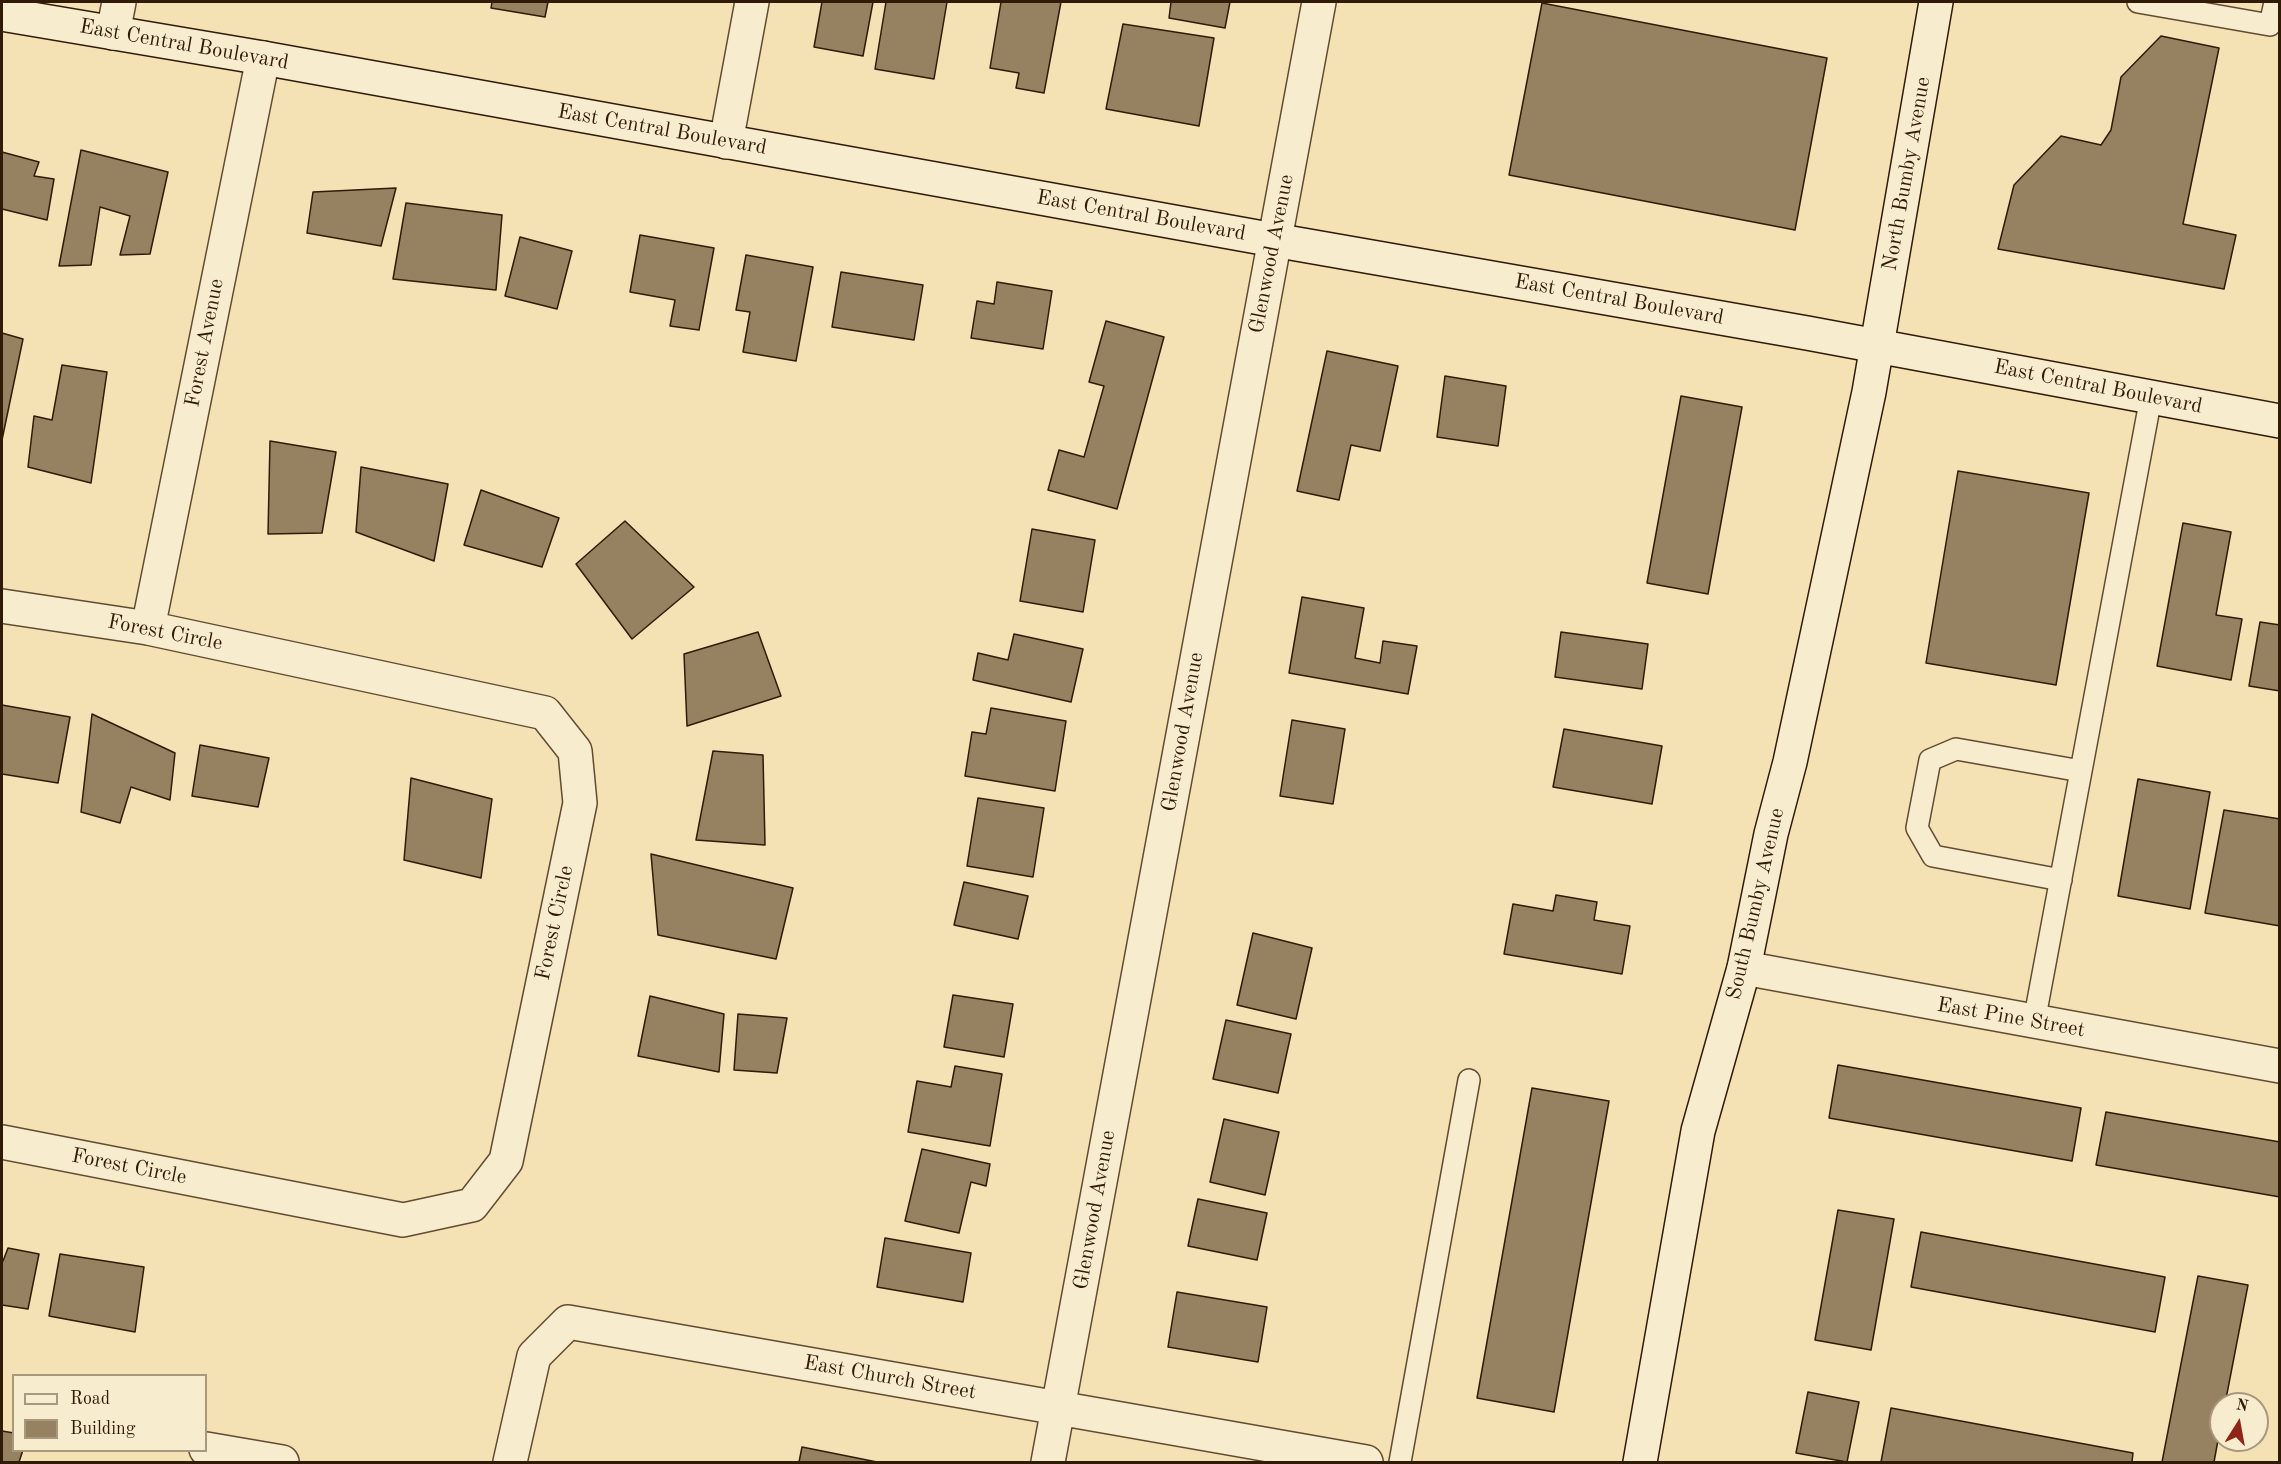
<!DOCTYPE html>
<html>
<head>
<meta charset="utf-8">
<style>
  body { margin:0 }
  #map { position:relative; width:2281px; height:1464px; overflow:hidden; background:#f4e1b4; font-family:"Old Standard TT",serif }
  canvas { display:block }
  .frame { position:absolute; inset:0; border:3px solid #301b06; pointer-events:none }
  .legend { position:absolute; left:12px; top:1374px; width:195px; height:78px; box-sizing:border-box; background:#f8ecce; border:2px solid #a8987e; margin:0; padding:8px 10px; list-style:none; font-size:18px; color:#301b06 }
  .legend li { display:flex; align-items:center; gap:12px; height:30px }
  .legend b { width:30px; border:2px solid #a8987e }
  .north { position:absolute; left:2209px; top:1392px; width:60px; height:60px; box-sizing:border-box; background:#f8ecce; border:2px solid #a8987e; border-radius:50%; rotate:11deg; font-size:16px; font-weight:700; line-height:24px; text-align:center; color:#301b06 }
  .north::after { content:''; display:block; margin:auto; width:21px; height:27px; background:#8f2418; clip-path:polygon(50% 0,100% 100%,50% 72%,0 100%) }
</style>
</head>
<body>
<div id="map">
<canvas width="2281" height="1464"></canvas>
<div class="frame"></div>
<ul class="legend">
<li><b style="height:8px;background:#f8ecce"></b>Road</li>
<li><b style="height:16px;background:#968260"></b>Building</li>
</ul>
<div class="north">N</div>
</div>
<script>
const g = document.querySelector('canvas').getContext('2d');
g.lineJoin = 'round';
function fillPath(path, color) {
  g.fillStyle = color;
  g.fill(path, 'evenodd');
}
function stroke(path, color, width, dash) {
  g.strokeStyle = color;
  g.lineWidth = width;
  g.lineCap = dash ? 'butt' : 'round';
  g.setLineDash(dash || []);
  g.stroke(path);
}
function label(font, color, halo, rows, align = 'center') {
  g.font = font + ' "Old Standard TT",serif';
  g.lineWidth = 5;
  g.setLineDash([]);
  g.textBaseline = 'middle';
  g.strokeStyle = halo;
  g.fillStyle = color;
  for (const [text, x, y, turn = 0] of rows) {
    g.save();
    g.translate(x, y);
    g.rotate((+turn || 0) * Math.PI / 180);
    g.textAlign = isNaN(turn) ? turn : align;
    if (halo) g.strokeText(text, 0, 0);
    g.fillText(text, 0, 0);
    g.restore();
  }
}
const building = new Path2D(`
  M492,2H548L545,17L491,8Z
  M822,2H873L863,56L814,47Z
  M886,2H947L934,79L875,69Z
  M1001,2H1061L1044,93L1016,88L1019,73L990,68Z
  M1171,2H1230L1225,28L1169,18Z
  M1542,3L1827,58L1795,230L1509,175Z
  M1123,24L1214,38L1199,126L1106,109Z
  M2161,36L2219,48L2183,224L2236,235L2224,289L1998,249L2014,185L2061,136L2101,145L2111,130L2121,77Z
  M81,150L168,172L150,254L120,255L130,216L100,207L91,265L59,266Z
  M2,152L39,162L34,176L54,179L47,220L2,209Z
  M396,188L381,246L307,233L313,192Z
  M406,203L502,215L496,290L393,279Z
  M640,235L714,248L699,330L670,326L675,300L630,292Z
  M520,237L572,251L557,309L505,296Z
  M746,255L813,267L796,361L743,352L750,312L736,310Z
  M841,272L923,285L914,340L832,327Z
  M997,282L1052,291L1043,349L971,338L977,301L994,304Z
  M1106,321L1164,337L1117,509L1048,490L1059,450L1084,457L1104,386L1089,382Z
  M2,333L23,339L2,440Z
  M1327,351L1398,366L1380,451L1351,445L1339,500L1297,491Z
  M62,365L107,372L91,483L28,467L34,416L52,420Z
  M1445,376L1506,386L1498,446L1437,437Z
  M1681,396L1742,407L1708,594L1647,583Z
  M270,441L336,452L322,533L268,534Z
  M361,467L448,484L434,561L356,532Z
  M1958,471L2089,493L2056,685L1926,663Z
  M481,490L559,518L542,567L464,545Z
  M625,521L694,587L632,639L576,564Z
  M2183,523L2231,532L2216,615L2242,619L2231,680L2157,666Z
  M1032,529L1095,540L1083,612L1020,601Z
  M1302,597L1364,608L1355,658L1380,663L1383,641L1417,646L1408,694L1289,673Z
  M2260,622L2280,625V691L2249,686Z
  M758,632L781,696L687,726L684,654Z
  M1561,632L1648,644L1642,689L1555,677Z
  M1014,634L1083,649L1071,702L973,680L978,653L1008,660Z
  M2,705L70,717L58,783L2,774Z
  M991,708L1066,721L1055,791L965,776L972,732L986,734Z
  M92,714L175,753L170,800L131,787L120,823L81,812Z
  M1292,720L1345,729L1333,804L1280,796Z
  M1564,729L1662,746L1652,804L1553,787Z
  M200,745L269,758L258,807L192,796Z
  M713,751L763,755L765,845L696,840Z
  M411,778L492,799L481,878L404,860Z
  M2138,779L2210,792L2190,909L2118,896Z
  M978,798L1044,808L1033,877L967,866Z
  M2224,810L2280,819V926L2205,913Z
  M651,854L793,888L776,959L658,935Z
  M964,882L1028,896L1018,939L954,925Z
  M1556,895L1597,902L1594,920L1630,926L1622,974L1504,954L1513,904L1553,911Z
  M1253,933L1312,948L1296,1019L1237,1005Z
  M953,995L1013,1004L1004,1057L944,1047Z
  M650,996L724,1014L719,1072L638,1056Z
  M738,1014L787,1018L777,1073L734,1070Z
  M1226,1020L1291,1034L1278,1093L1213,1079Z
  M1838,1065L2081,1108L2072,1161L1829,1118Z
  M955,1066L1002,1074L990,1146L908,1132L917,1081L951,1087Z
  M1532,1088L1609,1101L1554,1412L1477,1398Z
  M2106,1112L2280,1142V1197L2096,1165Z
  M1224,1119L1279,1132L1265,1195L1210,1182Z
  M922,1149L990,1164L986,1186L971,1182L959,1233L905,1221Z
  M1198,1199L1267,1213L1257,1260L1188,1246Z
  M1838,1210L1894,1219L1871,1350L1815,1340Z
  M1921,1232L2165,1277L2155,1332L1911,1287Z
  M885,1238L971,1253L963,1302L877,1287Z
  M8,1248L39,1254L28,1309L2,1305V1260L3,1261Z
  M60,1254L144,1267L135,1332L49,1316Z
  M2198,1276L2248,1285L2225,1404H2221V1424L2214,1462H2162Z
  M1177,1292L1267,1307L1258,1362L1168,1347Z
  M1808,1392L1859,1402L1847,1462L1796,1453Z
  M1891,1408L2133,1453L2132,1462H1881Z
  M2,1431L14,1433V1450H23L19,1462H2Z
  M802,1447L877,1462H799Z`);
fillPath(building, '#968260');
stroke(building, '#301b06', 1.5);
const lane = new Path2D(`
  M2138,2L2270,25L2275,2
  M2061,880L1933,856L1917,828L1930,760L1956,749L2081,771
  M2034,1022L2151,397
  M1400,1462L1469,1080`);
const street = new Path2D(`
  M113,33L119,2
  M726,142L752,2
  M2,606L148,628L545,713L575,751L580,803L506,1161L472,1205L403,1220L2,1142
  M148,628L263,58
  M1744,968L2280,1066
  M206,1449L282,1462
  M510,1462L534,1356L568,1322L1366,1462
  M1048,1462L1319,2`);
const secondary = new Path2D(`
  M2,14L263,58L1274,240L1807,333L2280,421
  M1640,1462L1698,1131L1744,968L1771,834L1790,762L1869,392L1936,2`);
stroke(lane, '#614c32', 24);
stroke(street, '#614c32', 36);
stroke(secondary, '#301b06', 36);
stroke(lane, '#f8ecce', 21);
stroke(street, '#f8ecce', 33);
stroke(secondary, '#f8ecce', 33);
label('21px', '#301b06', '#f8ecce', [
  ["East Central Boulevard",184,45,10],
  ["East Central Boulevard",662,130,10],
  ["North Bumby Avenue",1907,174,-80],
  ["East Central Boulevard",1141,216,10],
  ["Glenwood Avenue",1272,254,-79],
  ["East Central Boulevard",1619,300,10],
  ["Forest Avenue",205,343,-79],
  ["East Central Boulevard",2098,387,11],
  ["Forest Circle",165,633,11],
  ["Glenwood Avenue",1183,732,-80],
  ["South Bumby Avenue",1756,904,-77],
  ["Forest Circle",555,923,-78],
  ["East Pine Street",2011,1018,10],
  ["Forest Circle",129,1167,11],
  ["Glenwood Avenue",1095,1210,-80],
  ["East Church Street",890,1378,10]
]);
</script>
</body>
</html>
